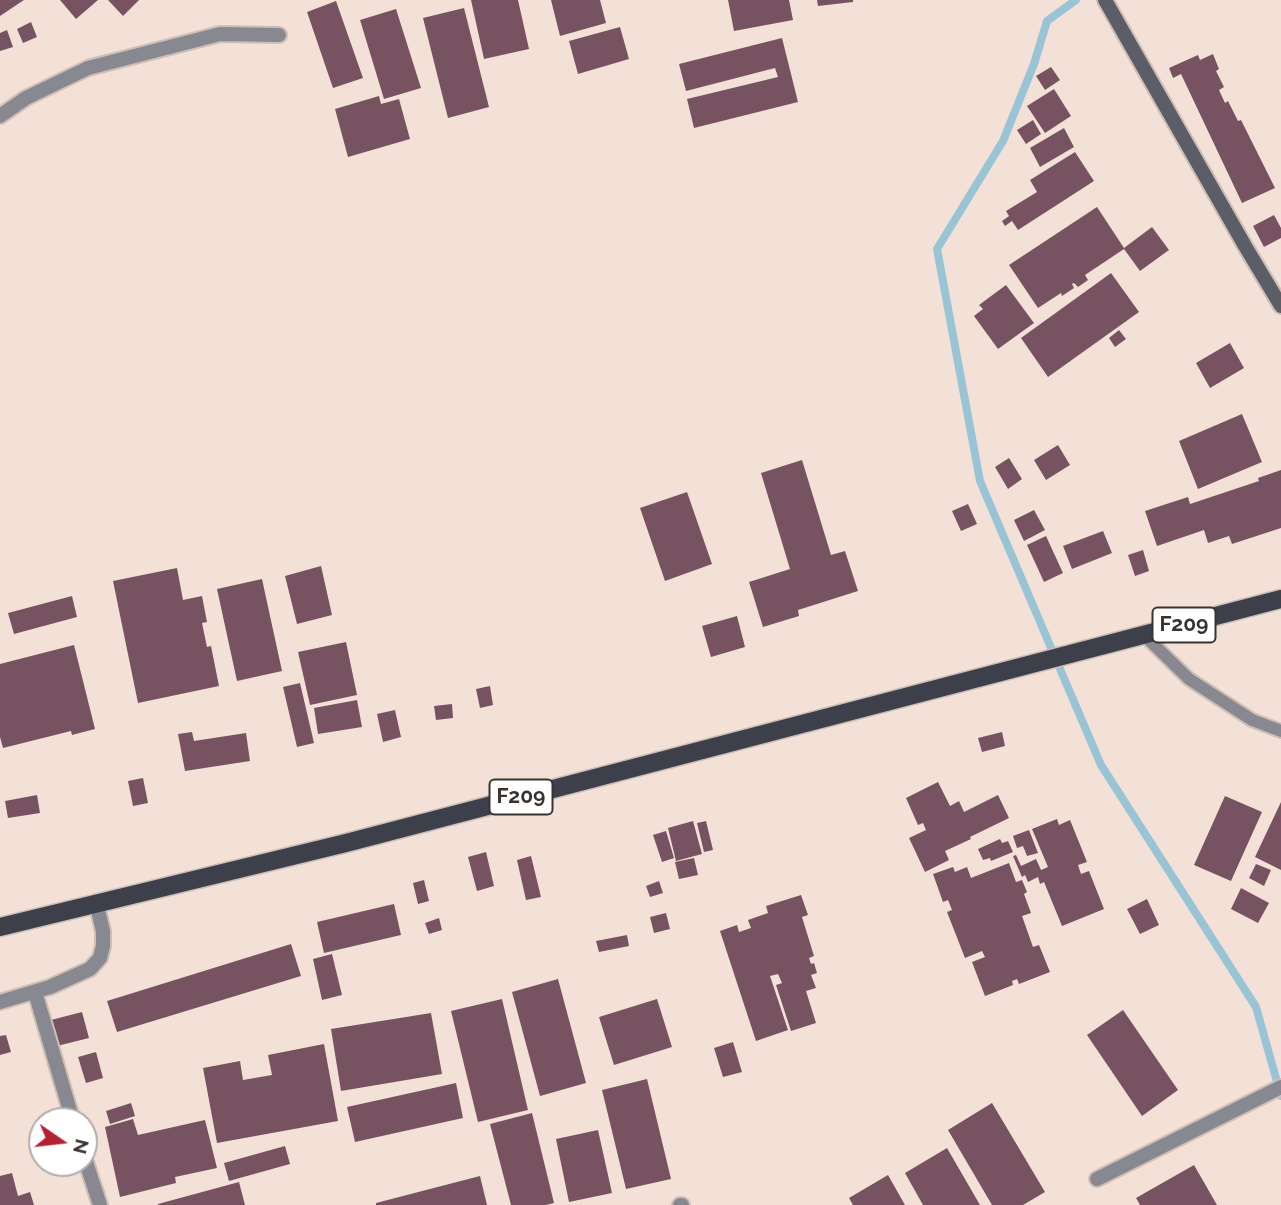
<!DOCTYPE html>
<html>
<head>
<meta charset="utf-8">
<style>
  body { margin:0 }
  #map { position:relative; width:1281px; height:1205px; overflow:hidden; background:#f3e1d8; font-family:Raleway,sans-serif }
  canvas { display:block }
  .north { position:absolute; left:28px; top:1107px; width:70px; height:70px; box-sizing:border-box; background:#fff; border:2px solid #b0adac; border-radius:50%; rotate:104deg; font-size:19px; font-weight:700; line-height:28px; text-align:center; color:#39332f }
  .north::after { content:''; display:block; margin:auto; width:24px; height:32px; background:#b32133; clip-path:polygon(50% 0,100% 100%,50% 72%,0 100%) }
</style>
</head>
<body>
<div id="map">
<canvas width="1281" height="1205"></canvas>
<div class="north">N</div>
</div>
<script>
const g = document.querySelector('canvas').getContext('2d');
g.lineJoin = 'round';
function stroke(path, color, width, dash) {
  g.strokeStyle = color;
  g.lineWidth = width;
  g.lineCap = dash ? 'butt' : 'round';
  g.setLineDash(dash || []);
  g.stroke(path);
}
function fillPath(path, color) {
  g.fillStyle = color;
  g.fill(path, 'evenodd');
}
function label(font, color, halo, rows, align = 'center') {
  g.font = font + ' Raleway,sans-serif';
  g.lineWidth = 7;
  g.setLineDash([]);
  g.textBaseline = 'middle';
  g.strokeStyle = halo;
  g.fillStyle = color;
  for (const [text, x, y, turn = 0] of rows) {
    g.save();
    g.translate(x, y);
    g.rotate((+turn || 0) * Math.PI / 180);
    g.textAlign = isNaN(turn) ? turn : align;
    if (halo) g.strokeText(text, 0, 0);
    g.fillText(text, 0, 0);
    g.restore();
  }
}
stroke(new Path2D(`
  M1076,0L1047,21L1034,64L1003,141L937,249L980,481L1101,765L1256,1007L1281,1096`), '#98c4d6', 8);
fillPath(new Path2D(`
  M0,0H24L0,16Z
  M60,0H98L76,19Z
  M108,0H139L123,16Z
  M471,0H518L529,49L484,59Z
  M551,0H600L606,23L560,36Z
  M728,0H789L793,20L734,31Z
  M817,0H853V2L818,6Z
  M336,1L363,78L333,88L307,12Z
  M464,8L489,107L448,118L423,18Z
  M396,9L421,88L384,99L360,20Z
  M31,22L37,37L23,43L17,29Z
  M620,27L629,59L578,74L569,41Z
  M7,30L13,47L0,51V33Z
  M782,38L798,102L694,128L687,99L778,77L775,68L686,91L679,64Z
  M1213,54L1219,69L1216,71L1224,87L1219,90L1225,103L1228,101L1238,121L1241,120L1275,188L1242,203L1181,74L1173,78L1169,68L1198,55L1200,60Z
  M1051,67L1060,80L1045,90L1036,76Z
  M1054,89L1071,116L1045,133L1027,106Z
  M379,96L381,104L399,99L410,139L348,157L335,109Z
  M1033,120L1041,134L1026,144L1017,130Z
  M1064,128L1074,147L1040,167L1030,148Z
  M1075,152L1094,181L1018,230L1012,221L1005,226L1002,221L1009,216L1006,211L1037,192L1030,180Z
  M1097,207L1124,248L1152,227L1169,250L1140,271L1124,249L1085,275L1088,280L1078,287L1074,283L1072,284L1074,288L1062,296L1061,293L1038,308L1009,265Z
  M1274,215L1281,228V238L1264,247L1253,226Z
  M1111,273L1139,312L1048,377L1021,338Z
  M1006,285L1034,323L998,349L974,316L983,309L979,305Z
  M1119,330L1126,339L1115,347L1109,338Z
  M1230,343L1244,368L1210,388L1196,363Z
  M1242,414L1262,462L1198,489L1179,441Z
  M1058,445L1070,465L1046,480L1034,460Z
  M1009,458L1022,479L1008,489L995,467Z
  M802,460L831,555L845,551L858,591L798,610L799,616L763,627L749,582L790,569L761,473Z
  M1281,470V528L1232,544L1229,536L1208,543L1204,530L1157,546L1145,511L1188,497L1190,504L1259,481L1258,478Z
  M687,492L712,564L665,581L640,508Z
  M968,504L977,524L961,531L952,511Z
  M1034,510L1045,530L1024,541L1014,520Z
  M1103,531L1112,553L1072,569L1063,546Z
  M1046,536L1063,573L1044,582L1027,545Z
  M1143,550L1149,571L1135,576L1128,555Z
  M321,566L332,615L297,624L285,576Z
  M177,568L183,600L202,596L207,622L202,623L207,647L211,646L219,686L138,703L113,581Z
  M262,579L282,671L237,681L217,589Z
  M72,596L77,617L14,634L8,613Z
  M737,616L745,647L711,657L702,626Z
  M346,642L357,695L310,705L298,652Z
  M74,645L95,729L72,735L71,731L3,748L0,737V664Z
  M300,683L314,743L297,747L283,687Z
  M490,686L493,705L480,708L476,689Z
  M357,700L362,727L318,734L314,708Z
  M452,704L453,718L436,720L434,706Z
  M395,710L401,737L383,742L377,714Z
  M192,732L194,741L246,733L250,761L185,771L178,734Z
  M1002,732L1005,746L982,752L978,738Z
  M143,778L148,803L133,806L128,781Z
  M938,782L950,806L959,801L964,812L998,795L1009,818L970,837L971,839L945,851L949,860L925,872L909,838L926,830L923,823L918,825L906,798Z
  M37,795L40,813L8,818L5,801Z
  M1225,796L1262,812L1231,881L1194,865Z
  M1281,802V870L1255,857Z
  M1057,819L1059,825L1070,820L1087,862L1078,865L1081,874L1089,871L1104,909L1062,926L1044,882L1040,884L1038,877L1028,882L1025,875L1022,877L1013,856L1016,855L1021,866L1036,859L1041,870L1048,867L1032,829Z
  M693,821L702,854L676,861L668,828Z
  M706,821L713,850L704,852L697,823Z
  M1029,830L1038,853L1027,856L1023,846L1017,848L1013,836Z
  M666,831L674,858L662,862L653,835Z
  M1000,839L1002,843L1008,841L1013,852L991,861L990,858L983,860L978,849Z
  M486,852L494,886L477,891L468,857Z
  M531,856L541,897L526,900L517,860Z
  M694,858L698,875L679,879L675,862Z
  M1009,863L1016,882L1022,880L1027,892L1024,894L1031,913L1022,916L1033,947L1039,945L1050,972L1019,984L1017,979L1012,981L1013,985L985,996L972,962L985,957L982,951L965,958L947,912L952,910L948,900L943,902L933,874L953,867L955,872L967,867L971,878Z
  M1256,864L1271,870L1264,886L1249,878Z
  M424,880L429,901L418,904L413,883Z
  M659,881L663,893L650,897L646,886Z
  M1241,888L1269,903L1258,923L1231,909Z
  M801,895L808,915L802,917L814,956L809,958L811,964L814,963L817,973L811,975L816,988L806,991L816,1023L791,1031L776,985L782,983L778,974L770,976L788,1030L756,1041L720,931L737,925L739,932L751,928L748,920L768,913L766,906Z
  M1147,899L1159,925L1140,934L1127,909Z
  M394,904L401,935L324,953L317,922Z
  M666,913L670,929L654,933L650,917Z
  M439,918L442,930L429,934L425,923Z
  M627,935L629,946L599,952L596,941Z
  M291,944L301,976L117,1032L107,1001Z
  M332,954L342,995L322,1000L313,959Z
  M558,979L586,1083L540,1096L512,992Z
  M502,999L528,1110L478,1122L451,1011Z
  M657,999L672,1047L614,1065L599,1017Z
  M1123,1010L1178,1090L1142,1116L1087,1035Z
  M82,1012L89,1038L57,1046L51,1020Z
  M431,1013L442,1074L341,1091L331,1029Z
  M6,1035L11,1052L0,1055V1036Z
  M733,1042L742,1072L723,1077L714,1048Z
  M324,1044L338,1121L217,1143L203,1068L240,1061L243,1080L272,1075L268,1055Z
  M96,1052L103,1078L86,1083L78,1057Z
  M647,1079L671,1179L626,1189L602,1090Z
  M456,1083L463,1118L355,1142L347,1107Z
  M131,1103L135,1116L110,1124L106,1111Z
  M992,1103L1045,1192L1023,1205H992L948,1130Z
  M532,1113L554,1203L546,1205H511L490,1124Z
  M133,1119L138,1135L205,1120L217,1168L175,1177L176,1183L120,1197L105,1127Z
  M598,1130L612,1193L569,1202L556,1139Z
  M285,1146L290,1164L229,1181L224,1163Z
  M947,1148L980,1205H923L905,1173Z
  M1194,1165L1217,1205H1140L1136,1198Z
  M12,1173L18,1196L30,1192L34,1205H0V1176Z
  M888,1175L905,1205H853L849,1198Z
  M480,1176L487,1205H376V1203Z
  M239,1182L245,1205H158V1204Z`), '#775361');
const service = new Path2D(`
  M1144,635L1189,679L1252,720L1281,731`);
const minor = new Path2D(`
  M0,116L26,98L88,68L220,34L279,35
  M35,992L73,1121
  M0,1002L50,987L90,969L100,958L103,946V931L96,902
  M84,1156L100,1205
  M1097,1179L1281,1087
  M680,1205H682`);
const secondary = new Path2D(`
  M1105,0L1245,246L1281,306`);
const primary = new Path2D(`
  M0,927L346,843L1281,599`);
stroke(service, '#cebeb6', 16);
stroke(minor, '#cebeb6', 18);
stroke(secondary, '#cebeb6', 18);
stroke(primary, '#cebeb6', 21);
stroke(service, '#888990', 12);
stroke(minor, '#888990', 14);
stroke(secondary, '#5c5e67', 14);
stroke(primary, '#3d404b', 18);
for (const [x, y, w] of [
  [1184,625,63],
  [521,797,63]
]) {
  const box = new Path2D();
  box.roundRect(x - w / 2, y - 17.5, w, 35, 5);
  g.fillStyle = '#fff';
  g.fill(box);
  stroke(box, '#39332f', 2);
}
label('bold 21px', '#39332f', null, [
  ["F209",1184,625],
  ["F209",521,797]
]);
</script>
</body>
</html>
